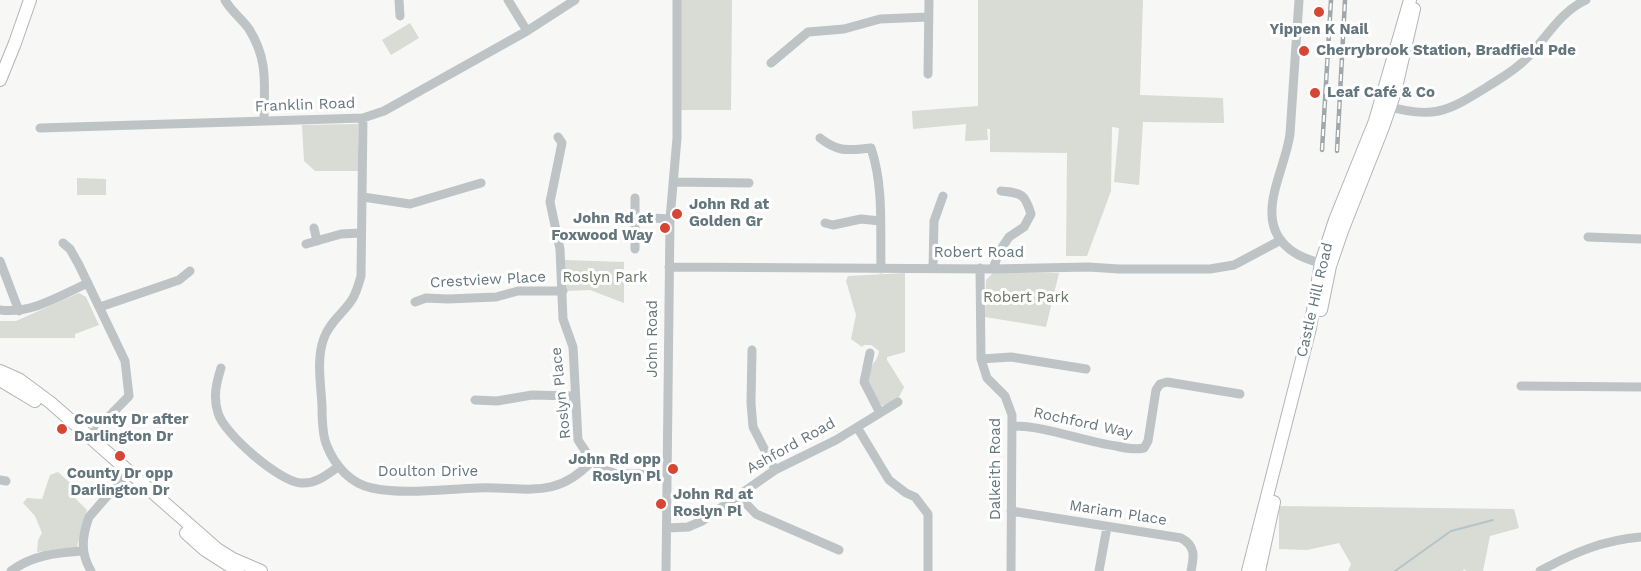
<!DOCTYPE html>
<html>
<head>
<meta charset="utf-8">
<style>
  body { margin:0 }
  canvas { display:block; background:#f7f7f5 }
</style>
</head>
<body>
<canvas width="1641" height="571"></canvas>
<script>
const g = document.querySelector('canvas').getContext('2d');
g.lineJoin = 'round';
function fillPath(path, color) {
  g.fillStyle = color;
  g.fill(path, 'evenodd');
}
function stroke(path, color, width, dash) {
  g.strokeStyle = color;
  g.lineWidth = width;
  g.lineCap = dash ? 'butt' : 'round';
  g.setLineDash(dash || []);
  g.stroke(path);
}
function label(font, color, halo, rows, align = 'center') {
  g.font = font + ' "Work Sans",sans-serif';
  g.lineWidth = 6;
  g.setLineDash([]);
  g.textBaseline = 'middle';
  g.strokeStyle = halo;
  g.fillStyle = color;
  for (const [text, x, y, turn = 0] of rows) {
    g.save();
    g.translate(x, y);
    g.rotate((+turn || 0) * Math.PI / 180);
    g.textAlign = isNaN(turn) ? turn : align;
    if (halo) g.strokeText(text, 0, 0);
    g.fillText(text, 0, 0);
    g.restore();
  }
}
fillPath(new Path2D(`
  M679,0H732L731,110H681Z
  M978,0H1143L1140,95L1223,98L1224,123L1143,122L1139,185L1114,182L1119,128L1112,127L1111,191L1087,256H1066L1067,153L990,152V129H987L988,140L965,141L966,124L913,129L912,111L978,106Z
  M410,23L419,38L391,55L382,40Z
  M358,124V171H315L304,161L302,125Z
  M77,178L106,179V195H77Z
  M564,260L624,262V303L590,290L566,291Z
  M994,272L1059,273L1046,327L985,317L986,280Z
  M905,273V352L887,357V360L904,387L899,397L884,406L879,404C872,393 864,382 871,368C874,361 878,359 879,351L871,345H864L862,347L851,339L856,315L846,281L848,276Z
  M79,293L86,297L99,325L75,334V338H0V321H16Z
  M58,472L79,491L74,497L87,510L77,547L37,552L38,540L42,533L35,516L23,503L27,498L42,499L50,475Z
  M1279,506L1514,509L1519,528L1490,536L1483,571H1466L1464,569L1463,571H1348L1351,564L1339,543L1307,550L1279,549Z`), '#d8dcd4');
stroke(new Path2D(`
  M1395,571L1451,531L1493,520`), '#b7c4c7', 2);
const major = new Path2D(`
  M0,80L15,43L30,0
  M1321,310L1330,266L1342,231L1383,127L1395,92L1414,9
  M0,371L20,380L51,403L217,549L233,559L261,571
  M0,380L35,401
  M186,533L205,550L238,571
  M1248,571L1310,328L1321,263L1335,220L1375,121L1410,0
  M1259,571L1274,502`);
stroke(major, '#b0b6b9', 14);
stroke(new Path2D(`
  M225,0C231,11 242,19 249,29C269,61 264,85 264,121
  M399,0L400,16
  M508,0L527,31
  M1299,0L1290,134C1285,173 1249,224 1295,253C1304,259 1315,261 1325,265
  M771,63L808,32L844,29L880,19L928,17
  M928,74L929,0
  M1384,105C1432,120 1447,112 1487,87C1501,78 1516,70 1528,57C1547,37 1560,12 1586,0
  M363,118L361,276C359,283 357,291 353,298C345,312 330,321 324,338C316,359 321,384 322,406C322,418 322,435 327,446C335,466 351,484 372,488C404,495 445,489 477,488C525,486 555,501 592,461
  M40,128L363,118L384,111L527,31L575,0
  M558,137L562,143L550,202L560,249L563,319L573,347L578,440L592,461L605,470L617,474H667
  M820,138C839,153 848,150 871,148C884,187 880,228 881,269
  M673,182L749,183
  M363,197L410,204L481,183
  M635,217L670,219
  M825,223L833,225L861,219L880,221
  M314,228L317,241
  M1588,237L1641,239
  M63,243L70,249L79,265L125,361L129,396L89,437
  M306,244L341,234L361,233
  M635,249V198
  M0,261L19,311
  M669,267L993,269L1088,267L1119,269H1210L1234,265L1281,240
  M933,268L934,221L943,196
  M980,268L981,359L987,378L1005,396L1012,415L1011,571
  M993,269L999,252L1009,237L1024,227L1031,214C1025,194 1022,193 1001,191
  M415,302L426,298L448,299L496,297L518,291H563
  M100,307L179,280L190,271
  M0,310C32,314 59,296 88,283
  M752,350L751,403L753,427L775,470
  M870,353L864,382L880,413
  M981,359L1011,357L1086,369
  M221,368C216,384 213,397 218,413C224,434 280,482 301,483C316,484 327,475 338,467
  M1521,386L1641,387
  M475,400L497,401L532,395L574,396
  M1013,426C1047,426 1081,441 1116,446C1125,448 1134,450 1144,448L1148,441L1156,390L1160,384L1167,382L1240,394
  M857,427L889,480L906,493L915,497L928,514V571
  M0,480L6,481
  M738,495L756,514L839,550
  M1011,511L1181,538C1196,546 1194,557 1191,571
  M667,528L688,527L702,521L775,470L836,440L898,402
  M11,571C33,555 55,553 82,551
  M91,571C80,552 82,537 89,517L128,472
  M666,571L670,219L677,138V0
  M1099,571L1107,527
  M1540,571C1573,553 1603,540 1641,537`), '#bec4c6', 9);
stroke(major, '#fff', 12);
const rail = new Path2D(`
  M1322,150L1331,0
  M1337,151L1345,0`);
stroke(rail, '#a0a8ac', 4.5);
stroke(rail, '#fff', 2, [7]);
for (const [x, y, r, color] of [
  [1319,12,6,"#d74535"],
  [1304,51,6,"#d74535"],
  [1315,93,6,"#d74535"],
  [677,214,6,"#d74535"],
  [665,228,6,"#d74535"],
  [62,429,6,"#d74535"],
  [120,456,6,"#d74535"],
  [673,469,6,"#d74535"],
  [661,504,6,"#d74535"]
]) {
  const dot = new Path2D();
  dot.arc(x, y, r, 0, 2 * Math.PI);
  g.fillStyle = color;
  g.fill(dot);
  stroke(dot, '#fff', 2);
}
label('bold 15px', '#64767d', '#fff', [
  ["Yippen K Nail",1319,30,"center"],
  ["Cherrybrook Station, Bradfield Pde",1316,51],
  ["Leaf Café & Co",1327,93],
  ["John Rd at",689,205],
  ["Golden Gr",689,222],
  ["John Rd at",653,219,"right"],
  ["Foxwood Way",653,236,"right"],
  ["County Dr after",74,420],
  ["Darlington Dr",74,437],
  ["John Rd opp",661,460,"right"],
  ["Roslyn Pl",661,477,"right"],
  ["County Dr opp",120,474,"center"],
  ["Darlington Dr",120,491,"center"],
  ["John Rd at",673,495],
  ["Roslyn Pl",673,512]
], 'left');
label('15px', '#64767d', '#fff', [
  ["Franklin Road",305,105,-2],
  ["Robert Road",979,253],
  ["Crestview Place",488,280,-3],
  ["Castle Hill Road",1315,300,-77],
  ["John Road",653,339,-90],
  ["Roslyn Place",561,393,-96],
  ["Rochford Way",1083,423,12],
  ["Ashford Road",791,446,-29],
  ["Dalkeith Road",996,469,-90],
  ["Doulton Drive",428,472],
  ["Mariam Place",1118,513,9]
]);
label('15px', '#697663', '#fff', [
  ["Roslyn Park",605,278],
  ["Robert Park",1026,298]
]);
</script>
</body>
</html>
